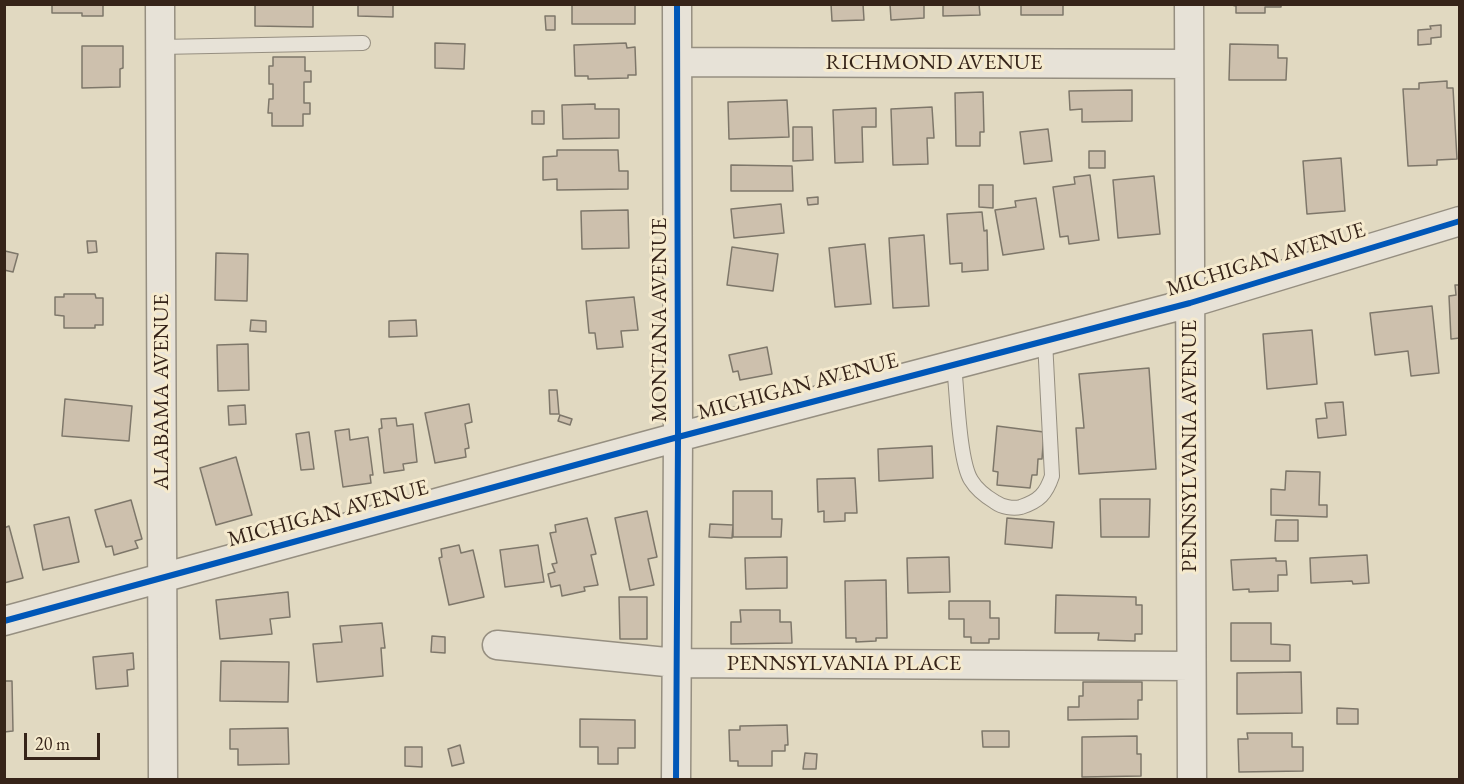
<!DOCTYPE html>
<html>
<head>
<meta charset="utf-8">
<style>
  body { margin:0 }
  #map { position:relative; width:1464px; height:784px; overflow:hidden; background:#e1d9c1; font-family:"EB Garamond",serif }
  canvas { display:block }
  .frame { position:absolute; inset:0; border:6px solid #362419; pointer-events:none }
  .scale { position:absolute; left:24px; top:733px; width:76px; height:27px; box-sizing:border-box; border:3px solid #362419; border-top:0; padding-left:8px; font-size:18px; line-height:21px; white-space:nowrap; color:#362419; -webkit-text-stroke:4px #f5eace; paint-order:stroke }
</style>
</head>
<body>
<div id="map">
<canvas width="1464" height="784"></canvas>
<div class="frame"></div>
<div class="scale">20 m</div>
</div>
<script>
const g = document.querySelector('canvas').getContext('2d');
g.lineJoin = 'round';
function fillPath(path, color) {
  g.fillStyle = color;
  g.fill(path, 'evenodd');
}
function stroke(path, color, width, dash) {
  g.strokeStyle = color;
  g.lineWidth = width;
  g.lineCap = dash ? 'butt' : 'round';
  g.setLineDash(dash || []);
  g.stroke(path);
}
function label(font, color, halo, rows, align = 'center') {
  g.font = font + ' "EB Garamond",serif';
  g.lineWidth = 6;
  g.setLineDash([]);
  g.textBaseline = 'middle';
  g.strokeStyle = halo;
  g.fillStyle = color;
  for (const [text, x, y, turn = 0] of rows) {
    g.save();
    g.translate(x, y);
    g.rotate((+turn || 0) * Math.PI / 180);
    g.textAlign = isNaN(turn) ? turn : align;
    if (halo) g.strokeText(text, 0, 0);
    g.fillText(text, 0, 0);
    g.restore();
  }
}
const building = new Path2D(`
  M52,4H107L103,5V16H82V13H52Z
  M255,4H313V27L255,26Z
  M358,4H393V17L358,16Z
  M572,4H635V24H572Z
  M831,4H863L864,20L832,21Z
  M890,4H924V18L891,20Z
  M943,4H979L980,15L943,16Z
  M1021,4H1063V15H1021Z
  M1227,4H1281V7H1265V13H1236V6Z
  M545,16H555V30H546Z
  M1441,25V37L1431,38V44L1418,45V30L1431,29L1430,26Z
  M435,43L465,44L464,69L435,68Z
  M626,43L627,48L635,47L636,75H628V78L588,79V76H575L574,45Z
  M1230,44L1278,45V58H1287L1286,80H1229Z
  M82,46H123V68L120,69V87L82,88Z
  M273,57H305V71H311V82H304V103H310V114H303V126H272V113H268L269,99H273V84H269V66H273Z
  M1447,81V88H1453L1457,159L1437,160V165L1408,166L1403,89H1419V83Z
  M1132,90V121L1082,122V109L1070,110L1069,91Z
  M983,92L984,132H980V146H956L955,93Z
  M787,100L789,137L729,139L728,102Z
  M595,104V109H619V138L563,139L562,105Z
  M932,107L934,138H927L928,164L893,165L891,109Z
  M876,108V127H862L863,162L835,163L833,110Z
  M532,111H544V124H532Z
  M793,127H812L813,160L793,161Z
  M1048,129L1052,161L1024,164L1020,132Z
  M557,150H618L619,171H628V189L557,190V179L543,180V157L557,156Z
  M1089,151H1105V168H1089Z
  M1341,158L1345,211L1307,214L1303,161Z
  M731,165L792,166L793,191H731Z
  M1090,175L1099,240L1069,244L1068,236L1060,237L1053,187L1075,184L1074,177Z
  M1154,176L1160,234L1118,238L1113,180Z
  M979,185H993V208L979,207Z
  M818,197V204L808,205L807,198Z
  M1036,198L1044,249L1003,255L995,210L1016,207L1015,201Z
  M781,204L784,233L734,238L731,209Z
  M628,210L629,248L582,249L581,211Z
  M982,212L984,231L987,230L988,270L962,272V263L950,264L947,214Z
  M924,235L929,306L893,308L889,238Z
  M87,241H96L97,252L88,253Z
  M865,244L871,304L835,307L829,248Z
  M732,247L778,254L773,291L727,285Z
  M5,251L18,254L13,272L4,270Z
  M216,253L248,254L247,301L215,300Z
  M1455,285H1460V338L1451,339L1449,296L1456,295Z
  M64,294H95L96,298H103V325H95V328H64V316L55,315V297H64Z
  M634,297L638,330L621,331L623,347L597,349L595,333H589L586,301Z
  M1432,306L1439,373L1411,376L1408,351L1375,355L1370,313Z
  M251,320L266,321V332L250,331Z
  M416,320L417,336L389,337V321Z
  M1312,330L1317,384L1267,389L1263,334Z
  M248,344L249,390L218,391L217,345Z
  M767,347L772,374L740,380L738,371L733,372L729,355Z
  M1149,368L1156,469L1079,474L1076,428H1084L1079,374Z
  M549,390H557L559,414H550Z
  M65,399L132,406L129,441L62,436Z
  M1343,402L1346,435L1318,438L1316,419L1327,418L1325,403Z
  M469,404L472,422L465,424L469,448L465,449L466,457L435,463L425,413Z
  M245,405L246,424L229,425L228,406Z
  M560,415L572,419L570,425L558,421Z
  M396,418L397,426L413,424L417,462L403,464L404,470L384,473L379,429L382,428L381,419Z
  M997,426L1044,432L1042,459H1038L1037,475H1032L1030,488L997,485L998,472L993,471Z
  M349,429L350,440L368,437L373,475H370L371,483L343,487L335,431Z
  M309,432L314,469L301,470L296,434Z
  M932,446L933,478L879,481L878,449Z
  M236,457L252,515L216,525L200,468Z
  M1286,471L1320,472L1319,505H1327V517L1271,515V489L1285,490Z
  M855,478L857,513H845V521L824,522V511L818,512L817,479Z
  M733,491H772V519H782L781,537H733Z
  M1100,499H1150L1149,537H1101Z
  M131,500L142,539L135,541L138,548L114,555L112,546L106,547L95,510Z
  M647,511L657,557L648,559L654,585L630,590L615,518Z
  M69,517L79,562L43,570L34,525Z
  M587,518L596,554L591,555L598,585L584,587L585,591L562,596L560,585L551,587L548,574L555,572L552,564L557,563L550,533L556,532L555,525Z
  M1007,518L1054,522L1052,548L1005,544Z
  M1276,520H1298V541H1275Z
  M710,524L733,525L732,538L709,537Z
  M9,526L23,578L4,583V528Z
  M459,545L461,553L473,550L484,597L449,605L439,558L442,557L441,549Z
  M538,545L544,582L505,587L500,550Z
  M1367,555L1369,583L1353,584L1352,581L1311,583L1310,558Z
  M787,557V588L746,589L745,558Z
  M949,557L950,592L908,593L907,558Z
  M1276,558V561H1286L1287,575H1278V591L1249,592V589L1233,590L1231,560Z
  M886,580L887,638H876V641L856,642V638H846L845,581Z
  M288,592L290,617L270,619L272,634L220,639L216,600Z
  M1056,595L1136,597V605H1142V634H1135V641L1098,640L1099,633H1055Z
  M619,597H647V639H620Z
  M949,601H990V618H999V639H989V643H971V637H964V619H949Z
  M740,610H780V622H791L792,643L731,644V622H741Z
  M382,623L385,648H381L383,676L317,682L313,644L342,642L340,626Z
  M1231,623H1271V644L1290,645V661H1231Z
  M432,636L445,637V653L431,652Z
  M133,653L134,669L127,670L128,686L96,689L93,657Z
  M221,661L289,662L288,702L220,701Z
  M1301,672L1302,713L1237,714V673Z
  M4,681H12L13,731L4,732Z
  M1083,682H1142V700H1138V719L1068,720V707H1079V696H1083Z
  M1337,708L1358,709V724H1337Z
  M580,719L635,720V748H618V764H598V747H580Z
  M787,725L788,745H785V751H772V766H738V761H730L729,730H740V726Z
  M288,728L289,764L238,765V749H230V729Z
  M982,731H1009V747H983Z
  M1247,733H1292V747H1303V771L1239,772L1238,739H1248Z
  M1137,736V754H1141V776L1082,777V737Z
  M460,745L464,763L452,766L448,749Z
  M405,747H422V767L405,766Z
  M805,753L817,754L816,769H803Z`);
fillPath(building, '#cdc0ad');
stroke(building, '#7e776a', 1.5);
const service = new Path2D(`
  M160,47L363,43
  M954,365C957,391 959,461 971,480C977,490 985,496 995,502C1002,507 1013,509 1021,507C1039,501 1046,494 1052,476L1045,341`);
const minor = new Path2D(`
  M160,4L163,780
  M1189,4L1192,780
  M678,62L1189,64
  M4,621L678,437L1190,303L1460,221
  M497,645L676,663L1191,666
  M676,780L678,437L677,4`);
stroke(service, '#968f81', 16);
stroke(minor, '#968f81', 31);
stroke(service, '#e7e2d7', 14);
stroke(minor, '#e7e2d7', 28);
stroke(new Path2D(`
  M4,621L678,437L1190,303L1460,221
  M676,780L678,437L677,4`), '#0057b8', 6);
label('22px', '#362419', '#f5eace', [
  ["RICHMOND AVENUE",934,63],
  ["MICHIGAN AVENUE",1266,260,-17],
  ["MONTANA AVENUE",660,320,-90],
  ["MICHIGAN AVENUE",798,387,-15],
  ["ALABAMA AVENUE",162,392,-90],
  ["PENNSYLVANIA AVENUE",1190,446,-90],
  ["MICHIGAN AVENUE",328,514,-15],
  ["PENNSYLVANIA PLACE",844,664]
]);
</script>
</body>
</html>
